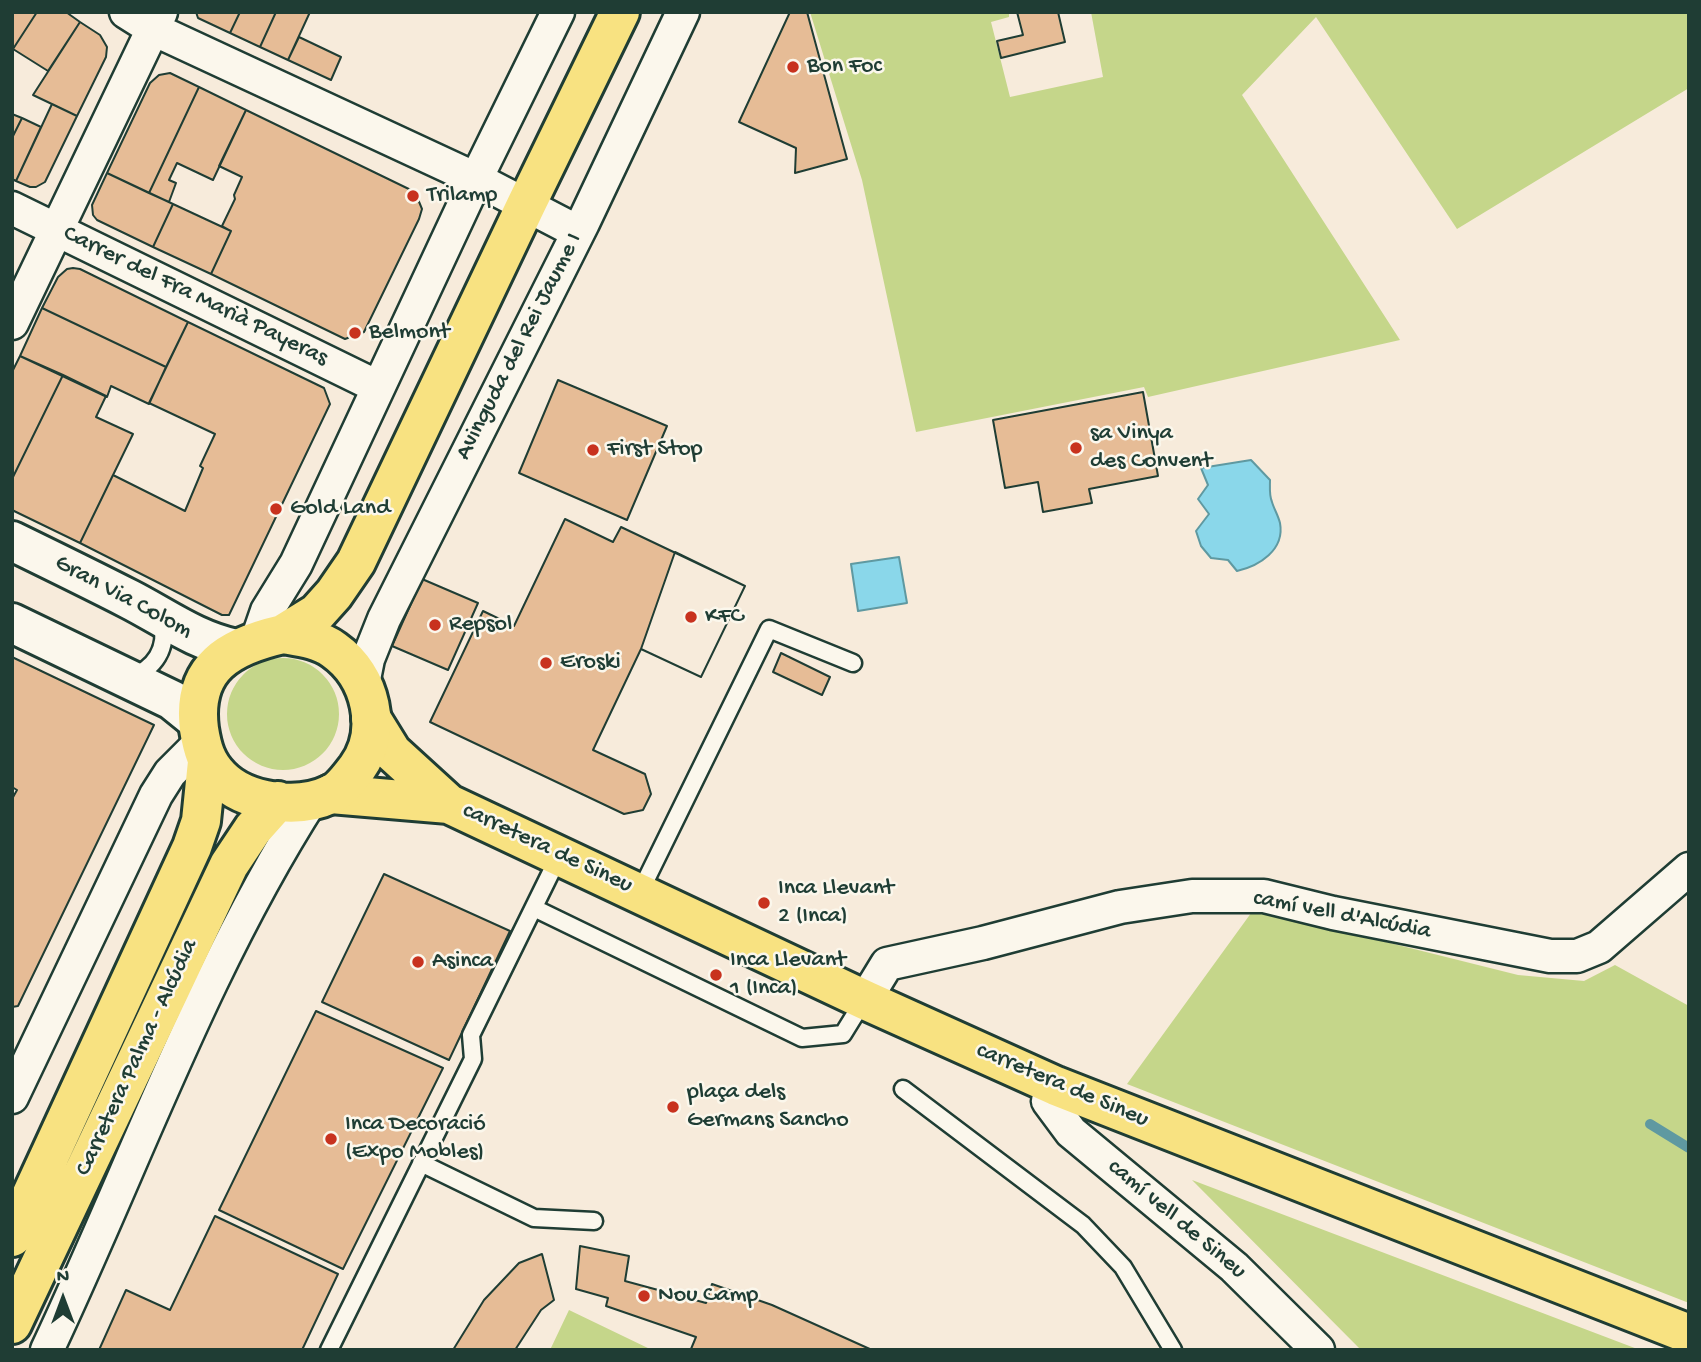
<!DOCTYPE html>
<html>
<head>
<meta charset="utf-8">
<style>
  body { margin:0 }
  #map { position:relative; width:1701px; height:1362px; overflow:hidden; background:#f7ebdb; font-family:"Gochi Hand",sans-serif }
  canvas { display:block }
  .frame { position:absolute; inset:0; border:14px solid #1f3d34; pointer-events:none }
  .north { position:absolute; left:28px; top:1264px; width:70px; height:70px; -webkit-text-stroke:5px #fbf7ec; paint-order:stroke; rotate:0deg; font-size:19px; font-weight:700; line-height:28px; text-align:center; color:#1f3d34 }
  .north::after { content:''; display:block; margin:auto; width:24px; height:32px; background:#1f3d34; clip-path:polygon(50% 0,100% 100%,50% 72%,0 100%) }
</style>
</head>
<body>
<div id="map">
<canvas width="1701" height="1362"></canvas>
<div class="frame"></div>
<div class="north">N</div>
</div>
<script>
const g = document.querySelector('canvas').getContext('2d');
g.lineJoin = 'round';
function fillPath(path, color) {
  g.fillStyle = color;
  g.fill(path, 'evenodd');
}
function stroke(path, color, width, dash) {
  g.strokeStyle = color;
  g.lineWidth = width;
  g.lineCap = dash ? 'butt' : 'round';
  g.setLineDash(dash || []);
  g.stroke(path);
}
function label(font, color, halo, rows, align = 'center') {
  g.font = font + ' "Gochi Hand",sans-serif';
  g.lineWidth = 5;
  g.setLineDash([]);
  g.textBaseline = 'middle';
  g.strokeStyle = halo;
  g.fillStyle = color;
  for (const [text, x, y, turn = 0] of rows) {
    g.save();
    g.translate(x, y);
    g.rotate((+turn || 0) * Math.PI / 180);
    g.textAlign = isNaN(turn) ? turn : align;
    if (halo) g.strokeText(text, 0, 0);
    g.fillText(text, 0, 0);
    g.restore();
  }
}
fillPath(new Path2D(`
  M810,12H1009V17L991,22L1010,97L1103,77L1091,12H1689V88L1457,229L1316,17L1242,95L1400,340L1148,397L1144,387L916,432L862,180Z
  M227 714a56 56 0 1 1 112 0a56 56 0 1 1-112 0Z
  M1254,909L1518,975L1584,981L1615,965L1689,1006V1303L1127,1084Z
  M1192,1180L1640,1350H1361Z
  M569,1310L652,1350H550Z`), '#c5d68a');
const water = new Path2D(`
  M1251,460L1270,480C1270,487 1269,495 1272,502C1274,509 1278,515 1280,523C1285,550 1259,566 1237,571L1228,560L1211,558L1201,546L1196,531L1209,514L1198,499L1208,485L1201,468Z
  M899,557L907,603L858,611L851,564Z`);
fillPath(water, '#8ad7ea');
stroke(water, '#5f99a1', 2);
stroke(new Path2D(`
  M1650,1124L1689,1148`), '#5f99a1', 10);
const building = new Path2D(`
  M12,12H37L13,49L12,48Z
  M37,12H66L80,22L48,71L13,49Z
  M196,12H240L230,33L198,18Z
  M240,12H276L260,47L230,33Z
  M276,12H310L288,60L260,47Z
  M790,12H807L847,159L795,173L796,148L739,122Z
  M1017,12H1058L1065,42L1001,58L997,41L1023,35Z
  M80,22L100,35L107,47L106,57L77,116L33,95Z
  M299,37L341,57L331,80L288,60Z
  M170,73L199,87L149,193L107,173L150,83L159,75Z
  M199,87L246,110L213,180L177,163L169,180L176,183L169,202L149,193Z
  M52,104L77,116L45,182L36,187H30L16,181Z
  M246,110L415,192L422,209L419,219L364,332L345,339L211,274L231,231L222,226L235,199L234,195L242,177L219,166Z
  M12,114L22,118L12,138Z
  M22,118L41,127L16,181L12,179V138Z
  M107,173L173,204L153,247L97,220L93,215L92,205Z
  M173,204L231,231L211,274L153,247Z
  M73,268L80,269L188,322L166,367L42,308L58,277L67,269Z
  M42,308L166,367L149,404L111,386L107,397L20,356Z
  M188,322L324,388L330,404L229,615H222L80,543L113,475L185,511L203,468L200,466L215,434L149,403Z
  M20,356L63,375L12,479V372Z
  M63,375L106,396L96,417L133,434L80,543L12,510V479Z
  M558,380L667,426L627,520L519,473Z
  M1143,392L1158,476L1089,489L1092,503L1043,512L1038,482L1005,488L993,420Z
  M565,519L613,542L621,527L745,586L701,677L641,649L593,750L645,774L651,794L643,810L624,814L430,722L483,611L514,626Z
  M675,552L745,586L701,677L641,649Z
  M422,579L478,603L448,670L392,646Z
  M781,653L830,677L822,695L773,672Z
  M12,657L154,725L18,1006L12,1007V799L17,790L12,787Z
  M384,874L510,931L449,1060L322,1002Z
  M316,1011L443,1068L343,1269L219,1210Z
  M215,1216L338,1274L302,1350H99L126,1290L170,1310Z
  M580,1246L629,1256L625,1281L706,1303L712,1284L772,1305L872,1350H693L691,1349L696,1337L606,1306L608,1298L576,1289Z
  M542,1254L554,1300L541,1310L515,1350H453L484,1300L519,1263Z`);
fillPath(building, '#e6bc96');
stroke(building, '#1f3d34', 2);
const lane = new Path2D(`
  M130,677C155,669 168,648 162,622
  M640,892L769,629L853,663
  M534,908L802,1038L843,1034L864,1000
  M903,1089L1083,1225L1123,1267L1173,1350
  M421,1163L534,1218L594,1221
  M329,1350L473,1059L471,1035L559,856`);
const street = new Path2D(`
  M126,12L153,29L476,179L578,232
  M12,208L378,387
  M12,323L161,12
  M257,640L267,611L296,564L476,179L558,12
  M363,684L368,659L384,619L583,223L683,12
  M865,1000L887,964L983,943L1120,907L1192,896H1264L1333,913L1550,956H1577L1599,947L1689,869
  M1056,1086L1048,1101L1071,1132L1234,1267L1318,1350
  M12,1097L156,795L170,773L201,742
  M47,1350C134,1166 202,971 312,799`);
const secondary = new Path2D(`
  M12,541C51,560 90,579 129,599C166,618 194,640 236,649
  M12,623L172,700L198,721`);
const primary = new Path2D(`
  M371,718L392,752L449,804L865,1000L1056,1086L1689,1334
  M331,794L449,804`);
const highway = new Path2D(`
  M283,634L317,613L334,594L356,562L526,205L620,12
  M283,634C300,637 319,639 334,650C371,676 384,731 357,768C350,777 341,790 331,794C298,810 245,803 220,777C206,763 202,748 199,729C191,667 230,646 283,634Z
  M12,1237L192,847L201,821L207,762
  M12,1324L229,865L253,829L278,801`);
stroke(lane, '#1f3d34', 21);
stroke(street, '#1f3d34', 37);
stroke(secondary, '#1f3d34', 44);
stroke(primary, '#1f3d34', 44);
stroke(highway, '#1f3d34', 44);
stroke(lane, '#fbf7ec', 16);
stroke(street, '#fbf7ec', 32);
stroke(secondary, '#fbf7ec', 38);
stroke(primary, '#f8e281', 38);
stroke(highway, '#f8e281', 38);
for (const [x, y, r, color] of [
  [793,67,7,"#c8321e"],
  [413,196,7,"#c8321e"],
  [355,333,7,"#c8321e"],
  [1076,448,7,"#c8321e"],
  [593,450,7,"#c8321e"],
  [276,509,7,"#c8321e"],
  [691,617,7,"#c8321e"],
  [435,625,7,"#c8321e"],
  [546,663,7,"#c8321e"],
  [764,903,7,"#c8321e"],
  [418,962,7,"#c8321e"],
  [716,975,7,"#c8321e"],
  [673,1107,7,"#c8321e"],
  [331,1139,7,"#c8321e"],
  [644,1296,7,"#c8321e"]
]) {
  const dot = new Path2D();
  dot.arc(x, y, r, 0, 2 * Math.PI);
  g.fillStyle = color;
  g.fill(dot);
  stroke(dot, '#fbf7ec', 2.5);
}
label('24px', '#1f3d34', '#fbf7ec', [
  ["Bon Foc",807,67],
  ["Trilamp",427,196],
  ["Belmont",369,333],
  ["sa Vinya",1090,434],
  ["des Convent",1090,462],
  ["First Stop",607,450],
  ["Gold Land",290,509],
  ["KFC",705,617],
  ["Repsol",449,625],
  ["Eroski",560,663],
  ["Inca Llevant",778,889],
  ["2 (Inca)",778,917],
  ["Inca Llevant",730,961],
  ["1 (Inca)",730,989],
  ["Asinca",432,962],
  ["plaça dels",687,1093],
  ["Germans Sancho",687,1121],
  ["Inca Decoració",345,1125],
  ["(Expo Mobles)",345,1153],
  ["Nou Camp",658,1296]
], 'left');
label('24px', '#1f3d34', '#fbf7ec', [
  ["Carrer del Fra Marià Payeras",195,297,26],
  ["Avinguda del Rei Jaume I",520,347,-63],
  ["Gran Via Colom",123,598,28],
  ["carretera de Sineu",547,849,25],
  ["camí vell d'Alcúdia",1342,916,11],
  ["Carretera Palma - Alcúdia",138,1058,-65],
  ["carretera de Sineu",1062,1086,23],
  ["camí vell de Sineu",1176,1220,40]
]);
</script>
</body>
</html>
